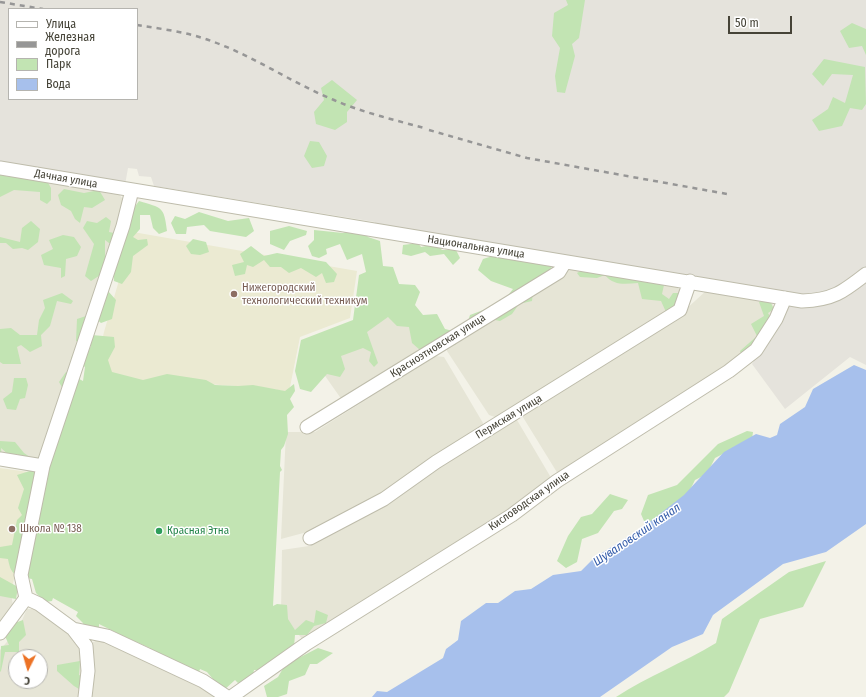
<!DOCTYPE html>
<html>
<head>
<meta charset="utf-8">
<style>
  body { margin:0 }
  #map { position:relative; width:866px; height:697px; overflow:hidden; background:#f3f2e8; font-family:"Fira Sans Condensed",sans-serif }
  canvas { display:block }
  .legend { position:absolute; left:8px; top:8px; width:130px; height:92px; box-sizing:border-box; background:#fff; border:1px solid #b5b4af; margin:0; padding:5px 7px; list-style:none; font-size:12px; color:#454337 }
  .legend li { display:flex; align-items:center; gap:8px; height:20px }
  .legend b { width:20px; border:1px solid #b5b4af }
  .north { position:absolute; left:8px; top:649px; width:40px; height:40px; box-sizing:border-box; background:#fff; border:1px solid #b5b4af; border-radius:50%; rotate:185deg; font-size:11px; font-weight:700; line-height:16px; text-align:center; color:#454337 }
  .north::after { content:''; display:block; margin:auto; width:14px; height:18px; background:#ec7225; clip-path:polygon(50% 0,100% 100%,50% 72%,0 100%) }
  .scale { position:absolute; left:728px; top:16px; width:64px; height:18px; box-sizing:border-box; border:2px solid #454337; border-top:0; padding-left:5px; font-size:12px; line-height:14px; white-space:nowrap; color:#454337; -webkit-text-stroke:3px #fff; paint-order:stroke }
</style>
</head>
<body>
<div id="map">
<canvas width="866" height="697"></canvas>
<ul class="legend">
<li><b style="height:5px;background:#fff"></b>Улица</li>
<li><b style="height:5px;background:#969696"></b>Железная дорога</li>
<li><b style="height:11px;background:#c2e4b3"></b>Парк</li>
<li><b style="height:11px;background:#a7c0ec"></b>Вода</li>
</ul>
<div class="north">С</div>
<div class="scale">50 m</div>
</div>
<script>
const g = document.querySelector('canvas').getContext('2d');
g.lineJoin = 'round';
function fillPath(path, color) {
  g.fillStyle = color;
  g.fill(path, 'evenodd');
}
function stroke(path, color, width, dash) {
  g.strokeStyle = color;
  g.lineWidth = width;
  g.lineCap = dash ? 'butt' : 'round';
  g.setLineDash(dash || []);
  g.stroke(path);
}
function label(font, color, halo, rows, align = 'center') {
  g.font = font + ' "Fira Sans Condensed",sans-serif';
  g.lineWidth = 3;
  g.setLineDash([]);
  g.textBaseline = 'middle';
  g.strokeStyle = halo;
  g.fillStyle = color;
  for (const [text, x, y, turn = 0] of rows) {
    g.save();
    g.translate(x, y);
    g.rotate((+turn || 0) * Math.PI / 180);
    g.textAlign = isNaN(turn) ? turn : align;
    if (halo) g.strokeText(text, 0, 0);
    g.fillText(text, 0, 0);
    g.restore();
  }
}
fillPath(new Path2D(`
  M0,172L116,191L123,199V211L46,440L38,459L0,456Z
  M573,267L674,284L682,292L678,307L498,418L489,415L447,351V344Z
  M708,289L773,300L772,318L737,360L558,474L521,414L684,311Z
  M409,307L430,344L342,400L316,363L355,332Z
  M435,356L444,357L483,423L481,429L369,502L322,528L281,539L286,432H315Z
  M510,420H517L550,476L549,482L510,512L303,640L281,613L282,550L309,546L380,506Z
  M0,584L11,593L14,613L0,636Z
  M27,609H36L71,634L83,649L81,697H0V650L18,629ZM16,657H40V681H16Z
  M104,638L193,679L215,695V697H89L93,642Z`), '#e6e5d6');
fillPath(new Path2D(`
  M0,0H866V267L850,280L836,290L810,295L374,228L375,222L154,186L151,177L139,176L137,169L128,168L125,185L0,164ZM9,9H137V99H9Z
  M866,277V365L850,357L785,409L752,364L789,304L816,305Z`), '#e5e3dc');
fillPath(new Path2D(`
  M133,232L357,271L350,318L300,337L289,392L265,388L206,384L93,380L104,332Z
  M0,468L36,473L11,593L0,584Z`), '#ebead2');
fillPath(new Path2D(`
  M566,0H585L579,38L572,44L575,56L565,93L557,92L555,76L560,48L552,36L554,13L568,5Z
  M852,23L866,29V55L862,46L849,48L840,31Z
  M824,59L865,67L866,104L862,110L850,108L842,126L819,131L812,120L828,109L833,97L845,103L853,75L832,74L823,86L812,74Z
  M332,80L357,100L347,112V122L335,130L316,124L314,112L324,100L321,88Z
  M310,141L319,142L327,156L324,166L312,168L304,156Z
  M0,172L5,176L47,181L51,188V200L47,204L40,200V192L14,190L0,197Z
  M64,189L84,193L99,190L105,200L92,208L84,207L80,223L75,219L71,211L61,205L58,195Z
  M139,201C162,208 164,206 167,231L159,234L153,228L150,215H140V229L133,237L138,240L147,239L148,245L133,256L131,272L122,284L114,281L113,270L121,246L109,243L105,240V272L91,281L85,276L94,244L83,228L87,221L97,223L106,217L111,221L109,232L123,235L130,213Z
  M199,212L228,221L249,218L254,231L246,237L210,231L204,225L187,227L186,234H176L171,223L175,216L185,219Z
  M31,221L40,229L38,242L28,250L22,248L13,249L6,243H0V237L20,242L22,228Z
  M289,226L307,231L306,235L290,241L284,250L270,244V231Z
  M314,230L343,233L351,230L365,232L368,237L380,241L383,266L393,267L399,284L415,285L420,292L415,305L423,315L437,314L445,329L453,331L460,339L455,345L442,337L427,356L412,343L409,327L397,326L388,317L367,332L378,363L374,367L369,361L371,352L363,348L341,356L345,369L340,377L327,374L311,392L300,389L295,371L301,340L353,320L359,275L366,272L362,254L347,260L340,244L326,249L327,254L319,258L312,256L308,246L314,240Z
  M63,235L74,237L81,247L77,256L66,259L65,276L61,278V268L44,265L41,255L53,249L49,240Z
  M193,239L206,242L209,252L200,255L191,254L186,246Z
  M418,243L421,247L436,244L442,250H456L460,258L453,265L444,254L430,256L425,252L411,256L402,254L403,245Z
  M251,246L264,256L277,253L326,262L337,274L334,282L326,283L322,273L316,277L301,268L289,273L281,267H270L264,260L253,267L247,265L245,274L235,276L232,265L244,262L240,254Z
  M499,254L509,260L520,257L550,264L552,269L533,292L532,301L519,304L512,314L500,321L490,319L468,321L470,315L502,303L513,289L491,281L478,270L483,259Z
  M584,269L637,277L664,285L662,294L669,299L673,293H681L679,305L666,312L661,301L642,299L638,283C625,284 614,286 605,275L597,278L580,277L577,273Z
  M108,291L116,300L112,319L101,323L94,317L101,296Z
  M62,293L73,301L71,304L57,301L50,326L41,335L42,346L30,352L21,345L17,347L21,364H3L0,362V329L11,328L20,335H37L39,320L45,308L43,300Z
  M769,299L774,309L768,313L775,325L744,363L740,351L757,336L751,324L764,316L759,302Z
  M86,316L92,335L114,337L115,347L108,360L112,372L143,380L167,374L206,380L215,385L238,386L253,385L285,391L294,384L295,391L290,399L294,407L287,415L288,434L284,446L281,450L280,466L282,470L280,472L273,606L277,604L287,605L288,619L295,630L306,620L314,623L316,610L328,615L326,623L314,626L307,635H295L294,647L273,663L268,662L264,670H254L252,680L238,683L235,680L223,691L207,672L200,669L199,672L148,650L150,648L123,636L99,624V629L85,635L83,623L76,616L78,612L53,598L52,601L45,602L36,593L32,579C16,576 11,576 8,559L0,558V547L12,545L17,520L22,515L18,508L24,489L17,475L36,469L67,396L59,382L66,372L83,381L85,367L71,358L75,351L85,357L91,346L76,341L77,319Z
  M14,378H26L28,385L25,398L20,399L16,410L7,409L3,399L12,392Z
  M747,431L753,432L752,439L715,458L707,474L695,480L688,494L652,521H644L641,514L648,495L677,485L718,444Z
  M0,441L15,442L24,453L37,462L20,466L18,454L10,456L1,448L2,459L0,461Z
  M610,494L628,500L622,509L614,511L598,533L582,539L577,562L566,568L557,561L568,536L581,517L592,514Z
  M826,561L803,607L760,619L729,692L724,697H616C648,676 683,663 716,643L722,619L789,572Z
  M0,577L18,587L16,599L0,596Z
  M23,620L26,635L19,642V652H5L1,671L0,672L1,646L9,645L4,634L9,625Z
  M318,648L333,653L317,664H310L305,675L289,681L287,694L278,697H267L264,686L278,677L285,665Z
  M80,661L79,675L91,680L84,692L74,686L57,671V665Z`), '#c2e4b3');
fillPath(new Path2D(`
  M854,365L866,370V524L826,552L783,564L713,615L703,634L672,647L600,697H372L377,691L387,692L443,658L446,649L458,640L461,621L486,603H498L515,591L531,589L553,575L581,571L595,557L638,531L684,495L724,452L756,434L770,438L777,435L780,424L805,407L813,389Z`), '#a7c0ec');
const minor = new Path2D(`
  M0,168L802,301C833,300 843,292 866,274
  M307,427L559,272L565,262
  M0,459L43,466
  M310,538L384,499L436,462L680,310L690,281
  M26,598L21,575L43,466L123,226L132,190
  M26,598L39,604L73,629L107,636L203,681L227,697
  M73,629L86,646L88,671L85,697
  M0,633L26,598
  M231,697L306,644L512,515L557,481L729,371L756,350L776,319L785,298`);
stroke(minor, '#bebcab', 15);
stroke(minor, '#fff', 13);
stroke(new Path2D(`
  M0,2L43,9
  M137,25C161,29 188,32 211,41C254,56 292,83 334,100C361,112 395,120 424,128
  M429,130L527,158L727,194`), '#969696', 2.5, [5, 5]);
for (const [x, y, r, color] of [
  [234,294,4,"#8d6e63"],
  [12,529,4,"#8d6e63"],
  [159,531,4,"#2e9e5b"]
]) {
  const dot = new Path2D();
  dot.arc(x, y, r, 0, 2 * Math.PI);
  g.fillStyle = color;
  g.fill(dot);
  stroke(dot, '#fff', 1.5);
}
label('11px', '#454337', '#fff', [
  ["Дачная улица",66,179,10],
  ["Национальная улица",476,247,9],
  ["Красноэтновская улица",438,346,-32],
  ["Пермская улица",509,417,-31],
  ["Кисловодская улица",529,501,-35]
]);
label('11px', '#785e54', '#fff', [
  ["Нижегородский",242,288],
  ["технологический техникум",242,301],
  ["Школа № 138",20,529]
], 'left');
label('11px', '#27864d', '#fff', [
  ["Красная Этна",167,531]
], 'left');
label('italic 12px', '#365eab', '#fff', [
  ["Шуваловский канал",637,535,-34]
]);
</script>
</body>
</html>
